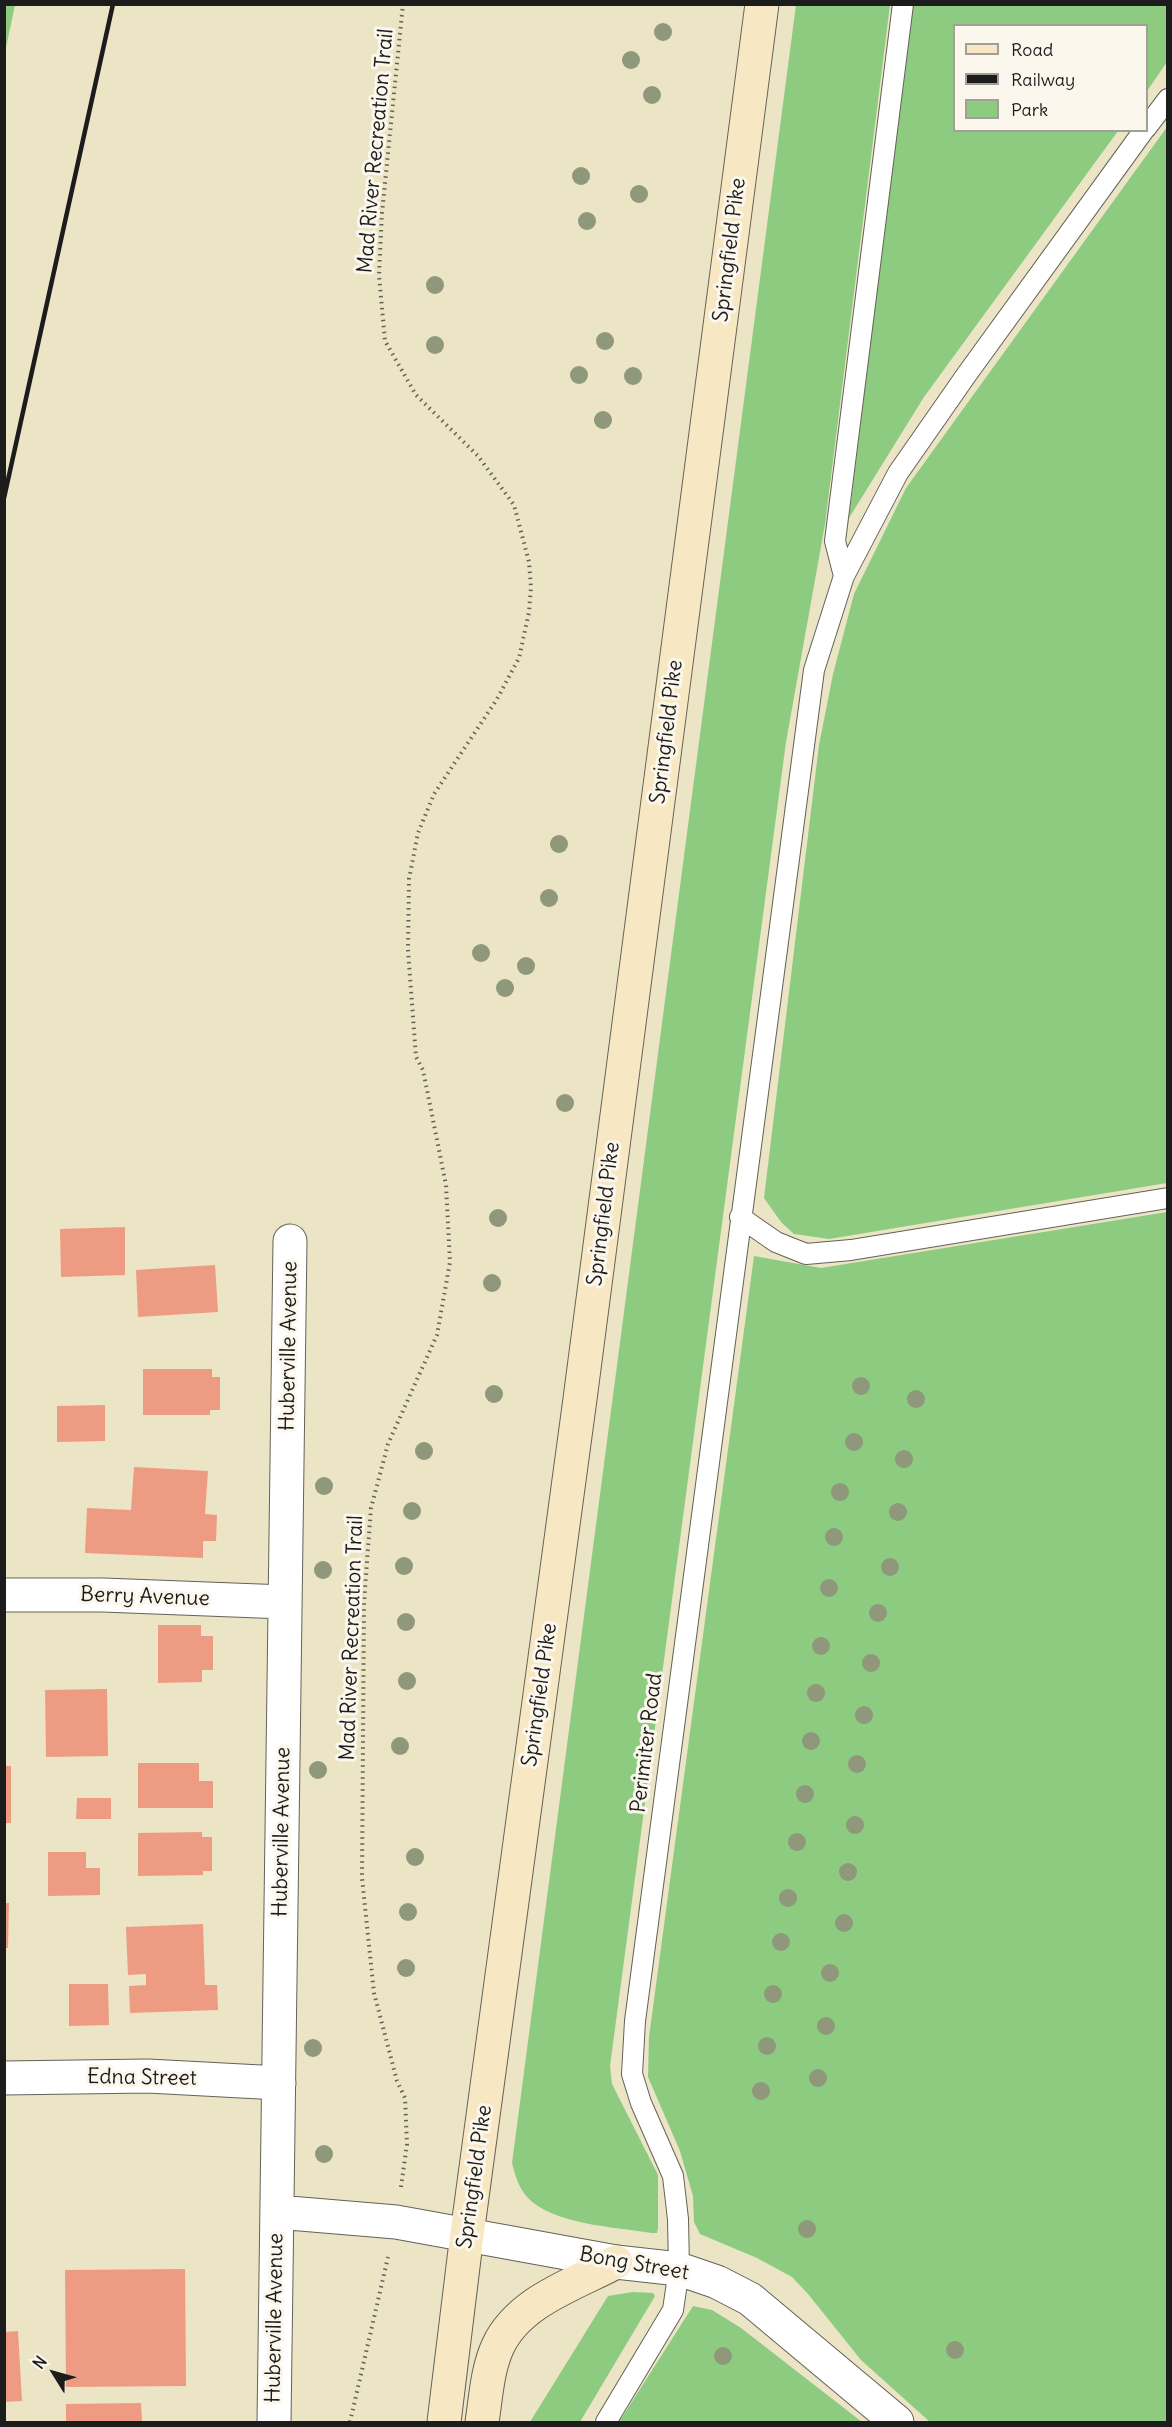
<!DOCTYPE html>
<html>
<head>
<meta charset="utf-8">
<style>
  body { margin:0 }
  #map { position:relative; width:1172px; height:2427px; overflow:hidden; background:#ebe4c5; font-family:Delius,sans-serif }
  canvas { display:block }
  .frame { position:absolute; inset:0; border:6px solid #1c1c1c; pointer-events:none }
  .legend { position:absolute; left:953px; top:24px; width:195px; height:108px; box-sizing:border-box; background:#fbf7ec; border:2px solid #a29f99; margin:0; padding:8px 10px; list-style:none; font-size:18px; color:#1c1c1c }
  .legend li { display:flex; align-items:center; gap:12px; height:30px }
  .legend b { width:30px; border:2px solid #a29f99 }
  .north { position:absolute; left:24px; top:2343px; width:60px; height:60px; -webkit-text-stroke:4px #fbf7ec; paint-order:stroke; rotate:307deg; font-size:16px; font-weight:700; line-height:24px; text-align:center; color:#1c1c1c }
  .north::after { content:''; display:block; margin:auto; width:21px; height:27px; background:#1c1c1c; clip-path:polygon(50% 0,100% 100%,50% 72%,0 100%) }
</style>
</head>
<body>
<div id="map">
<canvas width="1172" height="2427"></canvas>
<div class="frame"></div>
<ul class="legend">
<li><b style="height:8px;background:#f8e7c3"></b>Road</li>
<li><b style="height:8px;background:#1c1c1c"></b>Railway</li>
<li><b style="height:16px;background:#8dcb81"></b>Park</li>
</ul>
<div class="north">N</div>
</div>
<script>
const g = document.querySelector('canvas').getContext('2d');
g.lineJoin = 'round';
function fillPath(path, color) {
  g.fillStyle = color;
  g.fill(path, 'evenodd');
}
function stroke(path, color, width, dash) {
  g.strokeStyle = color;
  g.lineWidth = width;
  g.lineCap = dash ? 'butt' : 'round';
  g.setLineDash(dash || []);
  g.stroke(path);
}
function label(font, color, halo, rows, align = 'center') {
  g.font = font + ' Delius,sans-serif';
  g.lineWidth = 6;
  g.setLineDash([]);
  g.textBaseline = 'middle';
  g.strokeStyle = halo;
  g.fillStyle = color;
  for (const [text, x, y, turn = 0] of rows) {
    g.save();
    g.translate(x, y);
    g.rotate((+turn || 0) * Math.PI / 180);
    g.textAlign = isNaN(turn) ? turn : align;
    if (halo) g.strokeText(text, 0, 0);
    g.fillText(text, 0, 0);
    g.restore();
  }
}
fillPath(new Path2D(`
  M5,4L15,5L5,52L4,5Z
  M796,5H890L825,524L786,742L610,2066L612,2084L658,2175V2228L657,2233H652C616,2227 553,2225 527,2197C519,2188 515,2175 512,2163Z
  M912,5H1167V62L1147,91L1146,26H954V130L1118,131L924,397L849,518Z
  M1167,127V1183L829,1239L794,1234L781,1222L764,1198L819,745L833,674L854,594L906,488Z
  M1167,1212V2422H930L861,2360L808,2294L792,2277L757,2258L700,2234L694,2222L693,2196L680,2151L648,2077L649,2037L754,1256L821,1268Z
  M633,2292L653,2293L655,2296L580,2422H530L608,2296Z
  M693,2306L712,2310L741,2328L862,2422H619Z`), '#8dcb81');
fillPath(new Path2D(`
  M125,1227V1275L61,1277L60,1229Z
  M215,1265L218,1312L138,1317L136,1270Z
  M143,1369H212V1377H220V1410H210V1415H143Z
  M105,1405V1441L57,1442V1406Z
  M134,1467L208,1471L205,1514L217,1515L216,1541H203V1558L85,1553L87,1508L131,1510Z
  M158,1625H201V1636H213V1670H202V1682L158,1683Z
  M107,1689L108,1756L46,1757L45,1690Z
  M138,1763H199V1781H213V1808H138Z
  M4,1766H11V1823H4Z
  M77,1798H111V1819H76Z
  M202,1832V1837H212V1871H203V1875L138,1876V1833Z
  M48,1852H86V1868H100V1895L48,1896Z
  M4,1903H9L8,1948H4Z
  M203,1924L205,1985H217L218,2010L130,2013L129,1986L146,1985V1974L128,1975L126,1927Z
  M69,1984H108L109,2025L69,2026Z
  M185,2269L186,2386L66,2387L65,2270Z
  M18,2331L22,2401L4,2402V2332Z
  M141,2403L142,2422H66V2404Z`), '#ed9c83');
const service = new Path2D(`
  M1146,128L1168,99
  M844,576L835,541L903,4
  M740,1217L776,1242L806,1254L851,1250L1168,1198
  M606,2422L673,2310L679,2269L678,2219L673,2176L641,2103L632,2074L635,2021L814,670L844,576L898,473L967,374L1144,130`);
const minor = new Path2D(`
  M4,1595H103L285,1602
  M4,2078L148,2076L279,2083
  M277,2212L396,2222L616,2262L679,2269L717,2282L750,2299L897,2422
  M274,2422L290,1241`);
const secondary = new Path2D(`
  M444,2422L467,2234L580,1399L762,4
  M482,2422C486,2397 487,2370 498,2346C519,2301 575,2284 616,2262`);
stroke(service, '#646257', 22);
stroke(minor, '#646257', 35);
stroke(secondary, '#646257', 35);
stroke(new Path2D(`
  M401,2187L407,2144L405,2098L397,2081L374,1993L362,1878L364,1602L371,1508L388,1444L437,1335L450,1262L446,1185L423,1070L416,1057L408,950L409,879L418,833L434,794L497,699L519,658L529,612L531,587L529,562L514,505L478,456L416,395L385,341L379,275L382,213L403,4
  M350,2422L388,2257`), '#646257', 4, [1.5, 4.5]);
stroke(service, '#fff', 20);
stroke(minor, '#fff', 33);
stroke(secondary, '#f8e7c3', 33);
stroke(new Path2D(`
  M4,498L113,4`), '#1c1c1c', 4.5);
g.fillStyle = '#8f987b';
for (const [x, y] of [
  [663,32],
  [631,60],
  [652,95],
  [581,176],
  [639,194],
  [587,221],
  [435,285],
  [605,341],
  [435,345],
  [579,375],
  [633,376],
  [603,420],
  [559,844],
  [549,898],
  [481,953],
  [526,966],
  [505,988],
  [565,1103],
  [498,1218],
  [492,1283],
  [861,1386],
  [494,1394],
  [916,1399],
  [854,1442],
  [424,1451],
  [904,1459],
  [324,1486],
  [840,1492],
  [412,1511],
  [898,1512],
  [834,1537],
  [404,1566],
  [890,1567],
  [323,1570],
  [829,1588],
  [878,1613],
  [406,1622],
  [821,1646],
  [871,1663],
  [407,1681],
  [816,1693],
  [864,1715],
  [811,1741],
  [400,1746],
  [857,1764],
  [318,1770],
  [805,1794],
  [855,1825],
  [797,1842],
  [415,1857],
  [848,1872],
  [788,1898],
  [408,1912],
  [844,1923],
  [781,1942],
  [406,1968],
  [830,1973],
  [773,1994],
  [826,2026],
  [767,2046],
  [313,2048],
  [818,2078],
  [761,2091],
  [324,2154],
  [807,2229],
  [955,2350],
  [723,2356]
]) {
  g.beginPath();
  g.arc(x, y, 9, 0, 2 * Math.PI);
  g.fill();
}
label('21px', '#1c1c1c', '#fbf7ec', [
  ["Mad River Recreation Trail",376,151,-85],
  ["Springfield Pike",730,250,-83],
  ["Springfield Pike",667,732,-83],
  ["Springfield Pike",604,1214,-83],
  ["Huberville Avenue",289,1346,-89],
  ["Berry Avenue",145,1597,2],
  ["Mad River Recreation Trail",352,1638,-88],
  ["Springfield Pike",540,1695,-82],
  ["Perimiter Road",647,1743,-83],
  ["Huberville Avenue",282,1832,-89],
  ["Edna Street",142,2078,1],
  ["Springfield Pike",475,2177,-82],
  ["Bong Street",634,2264,10],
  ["Huberville Avenue",275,2318,-89]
]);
</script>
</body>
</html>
